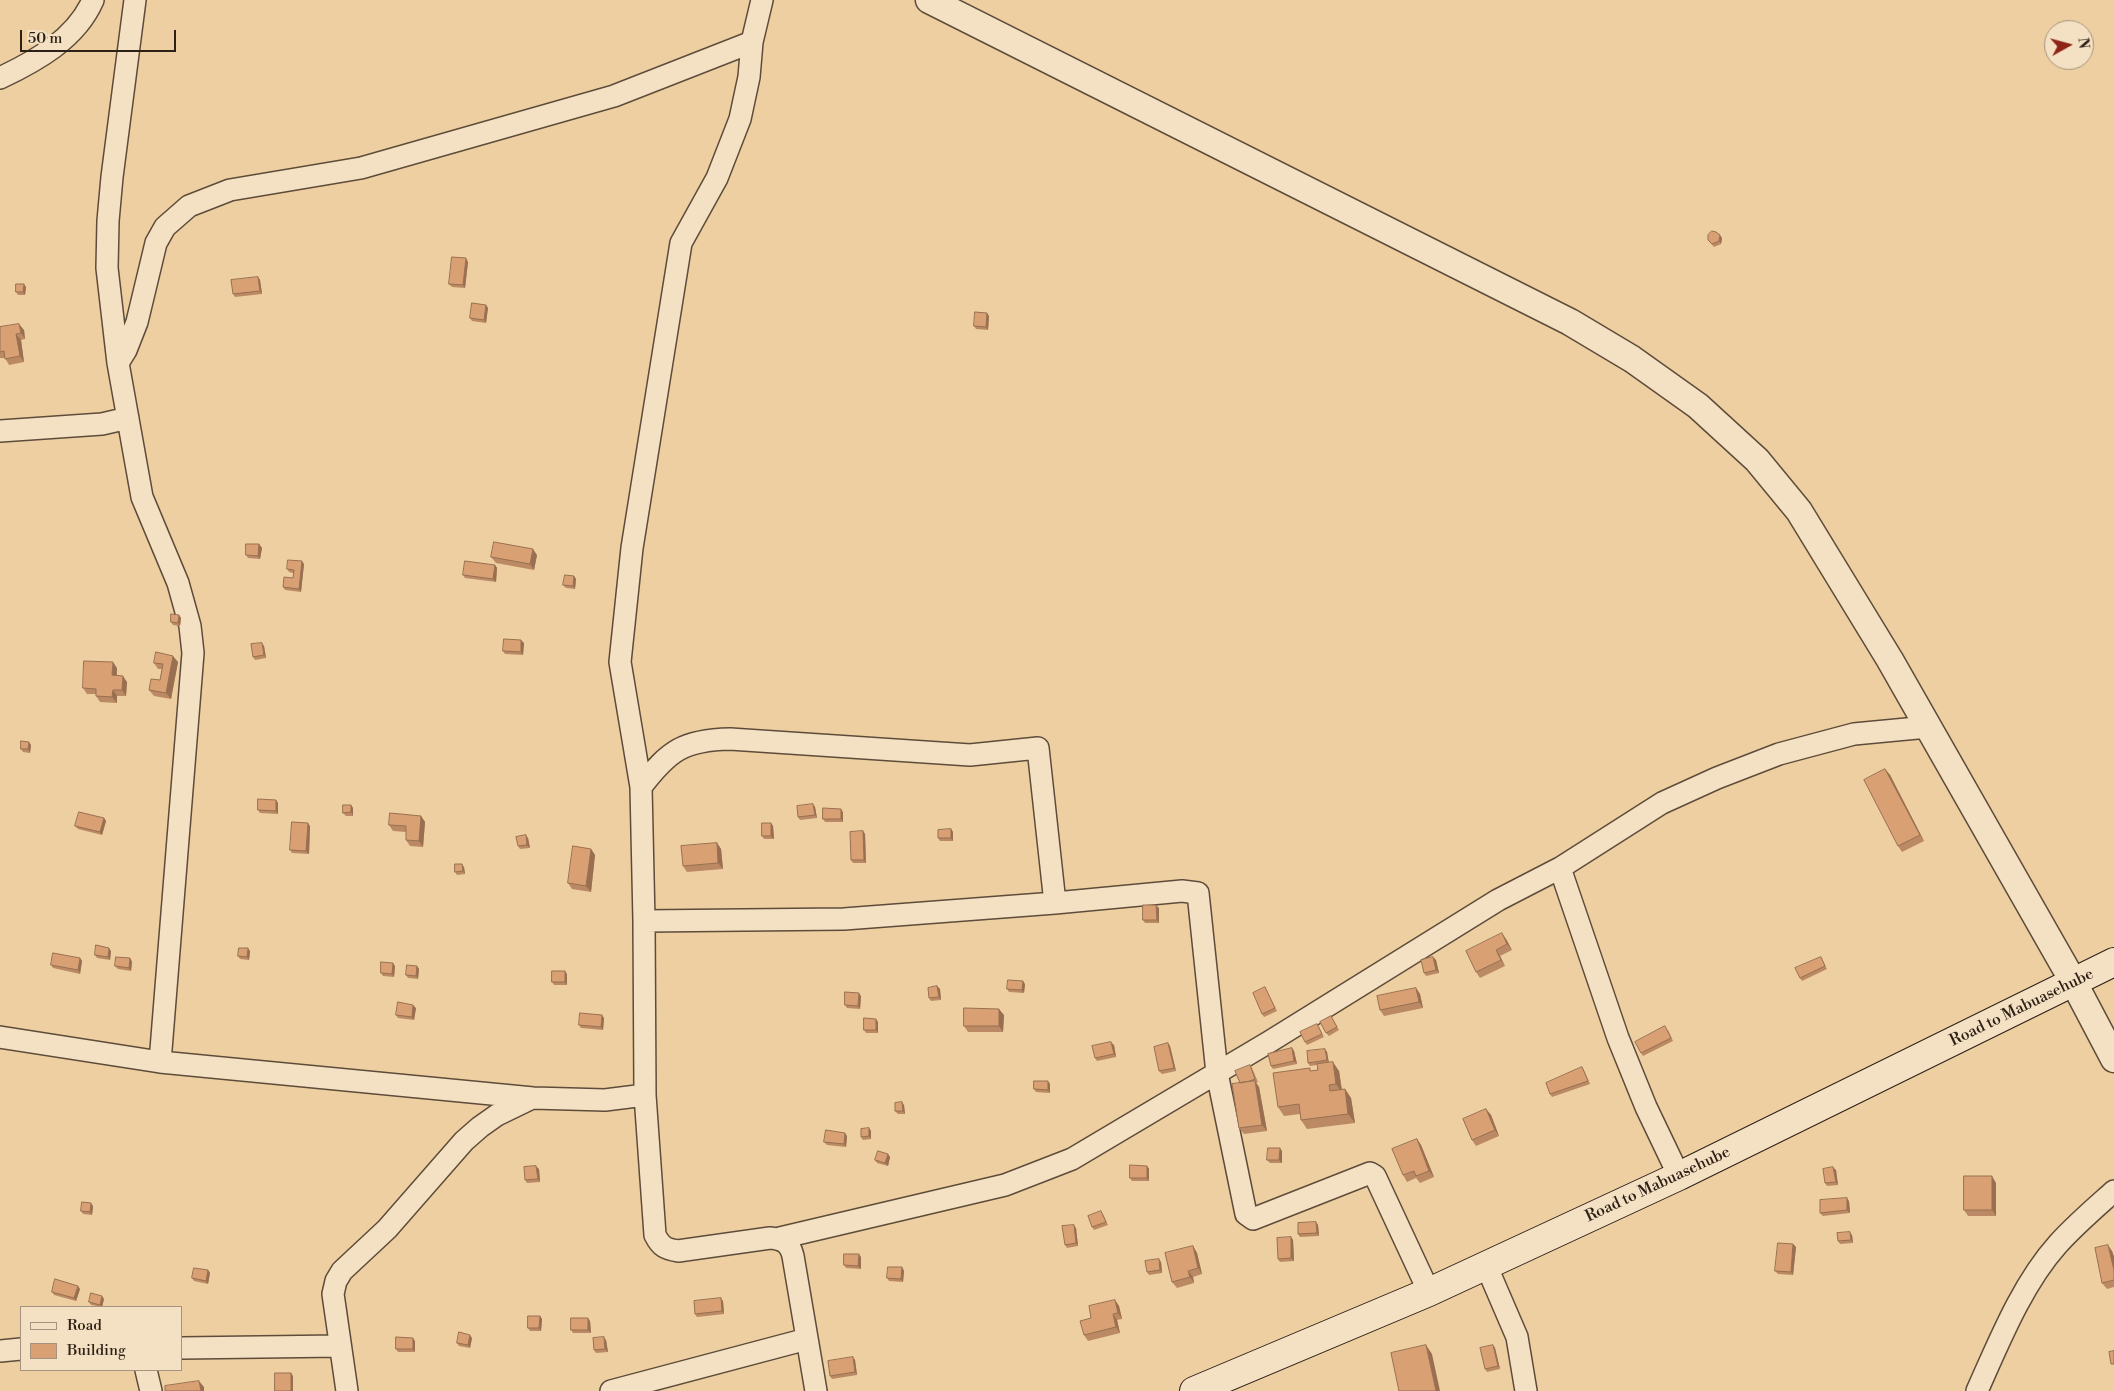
<!DOCTYPE html>
<html>
<head>
<meta charset="utf-8">
<style>
  body { margin:0 }
  #map { position:relative; width:2114px; height:1391px; overflow:hidden; background:#eecfa1; font-family:"Libre Bodoni",serif }
  canvas { display:block }
  .legend { position:absolute; left:20px; top:1306px; width:162px; height:65px; box-sizing:border-box; background:#f4e0c2; border:1px solid #a4937e; margin:0; padding:6px 9px; list-style:none; font-size:15px; color:#2d2017 }
  .legend li { display:flex; align-items:center; gap:10px; height:25px }
  .legend b { width:25px; border:1px solid #a4937e }
  .north { position:absolute; left:2044px; top:20px; width:50px; height:50px; box-sizing:border-box; background:#f4e0c2; border:1px solid #a4937e; border-radius:50%; rotate:83deg; font-size:14px; font-weight:700; line-height:20px; text-align:center; color:#2d2017 }
  .north::after { content:''; display:block; margin:auto; width:18px; height:22px; background:#8f2418; clip-path:polygon(50% 0,100% 100%,50% 72%,0 100%) }
  .scale { position:absolute; left:20px; top:30px; width:156px; height:22px; box-sizing:border-box; border:2px solid #2d2017; border-top:0; padding-left:6px; font-size:15px; line-height:18px; white-space:nowrap; color:#2d2017; -webkit-text-stroke:4px #f4e0c2; paint-order:stroke }
</style>
</head>
<body>
<div id="map">
<canvas width="2114" height="1391"></canvas>
<ul class="legend">
<li><b style="height:6px;background:#f4e0c2"></b>Road</li>
<li><b style="height:14px;background:#d9a074"></b>Building</li>
</ul>
<div class="north">N</div>
<div class="scale">50 m</div>
</div>
<script>
const g = document.querySelector('canvas').getContext('2d');
g.lineJoin = 'round';
function stroke(path, color, width, dash) {
  g.strokeStyle = color;
  g.lineWidth = width;
  g.lineCap = dash ? 'butt' : 'round';
  g.setLineDash(dash || []);
  g.stroke(path);
}
function fillPath(path, color) {
  g.fillStyle = color;
  g.fill(path, 'evenodd');
}
function label(font, color, halo, rows, align = 'center') {
  g.font = font + ' "Libre Bodoni",serif';
  g.lineWidth = 4;
  g.setLineDash([]);
  g.textBaseline = 'middle';
  g.strokeStyle = halo;
  g.fillStyle = color;
  for (const [text, x, y, turn = 0] of rows) {
    g.save();
    g.translate(x, y);
    g.rotate((+turn || 0) * Math.PI / 180);
    g.textAlign = isNaN(turn) ? turn : align;
    if (halo) g.strokeText(text, 0, 0);
    g.fillText(text, 0, 0);
    g.restore();
  }
}
const minor = new Path2D(`
  M135,0L112,177L108,221L107,268L118,363L142,497L178,583L190,626L193,653L160,1062
  M0,78C36,61 76,39 93,0
  M118,363L126,350L137,322L156,243L165,227L189,206L230,190L361,168L614,96L752,42
  M0,431L102,424L128,418
  M641,787L620,662L632,548L681,243L717,178L740,119L749,77L752,42L762,0
  M1560,868L1618,1038L1646,1107L1679,1176
  M644,921L844,919L1055,903L1182,891L1198,893L1217,1073L1246,1214L1253,1219L1370,1173L1375,1176L1429,1292
  M0,1037L160,1062L533,1098L605,1100L645,1095
  M780,1238L1005,1185L1072,1159L1269,1042L1498,900L1560,868L1662,803L1717,778L1779,754L1854,734L1928,727
  M1486,1265L1517,1337L1526,1391
  M181,1348L340,1346
  M0,1351L21,1349
  M146,1370L151,1391
  M347,1391L333,1294L336,1281L342,1271L387,1229L464,1141L480,1127L497,1115L532,1098
  M611,1391L807,1339
  M816,1391L793,1256C790,1243 783,1239 770,1238L678,1251C666,1249 661,1247 655,1235L645,1095L644,921L641,787C669,750 684,740 730,739L970,755L1038,748L1055,903
  M1977,1391C1999,1342 2022,1284 2058,1244C2075,1225 2095,1208 2114,1191`);
const tertiary = new Path2D(`
  M929,0L1570,322L1632,359L1698,406L1757,460L1799,511L1890,660L2074,983L2114,1059`);
const secondary = new Path2D(`
  M1194,1391L1429,1292L1679,1176L2114,962`);
stroke(minor, '#5d4c3a', 24);
stroke(tertiary, '#5d4c3a', 29);
stroke(secondary, '#2d2017', 30);
stroke(minor, '#f4e0c2', 21);
stroke(tertiary, '#f4e0c2', 26);
stroke(secondary, '#f4e0c2', 28);
fillPath(new Path2D(`
  M1722,238L1721,244L1714,247L1708,240Z
  M468,262L465,288L452,287L449,284Z
  M258,277L260,280L262,294L235,297L233,294Z
  M26,287L25,295H18L16,292Z
  M486,305L488,308L486,323L472,321L470,318Z
  M987,313L989,316L988,330L976,329L974,326Z
  M0,327L24,330L25,339L21,340L24,362L9,365L5,358H0Z
  M259,544L262,548L260,559L248,558L246,555Z
  M537,555L534,570L496,563L491,557Z
  M304,564L301,592L285,590L283,587L293,578V573L289,572L287,569Z
  M495,565L497,568L496,582L465,578L463,575Z
  M574,576L576,579L575,589L566,588L563,585Z
  M179,615L181,618L180,626L173,625L171,622Z
  M524,643L523,655L505,654L503,651Z
  M264,646L266,658L255,660L253,657Z
  M178,662L171,699L154,696L149,690L160,680L162,669H158L154,663Z
  M117,668V675L127,682L126,696H117V703L100,702L96,696V694H87L83,688Z
  M31,745L30,753L23,752L21,749Z
  M1885,769L1890,775L1924,841L1902,852L1898,846Z
  M276,800L278,803V814L260,813L258,810Z
  M813,804L815,807L817,818L800,820L798,817Z
  M351,805L353,808V816H346L343,813Z
  M843,812V822H825L823,819Z
  M421,816L425,822L423,847L410,846L406,840V832L393,831L389,825Z
  M104,818L106,821L102,835L78,829L75,826Z
  M771,823L773,826L774,839H764L762,836Z
  M310,826L309,854L292,853L290,850Z
  M951,829L953,832V841H940L938,838Z
  M863,831L865,834L866,863H853L851,860Z
  M528,838L530,848L520,849L518,846Z
  M717,843L721,849L723,869L687,872L683,866Z
  M591,849L595,855L591,892L572,889L568,883Z
  M464,867L465,874L457,875L455,872Z
  M1159,908V923H1145L1143,920Z
  M1506,939L1512,950L1500,956L1505,966L1480,978L1476,972Z
  M111,951L110,960L97,958L95,955Z
  M250,951L249,960L240,959L238,956Z
  M1433,957L1436,960L1439,973L1426,976L1424,973Z
  M1821,957L1827,969L1802,981L1800,978Z
  M80,958L82,961L80,974L53,968L51,965Z
  M130,958L132,962L131,971L118,969L115,966Z
  M395,966L394,977L383,976L381,973Z
  M417,966L419,969L418,979L408,978L406,975Z
  M567,974V985H554L552,982Z
  M1025,984L1024,993L1009,992L1007,989Z
  M937,986L940,989L941,1000L931,1001L929,998Z
  M1265,987L1277,1011L1264,1017L1262,1014Z
  M1416,988L1420,994L1423,1008L1384,1016L1380,1010Z
  M861,996L860,1009L847,1008L845,1005Z
  M416,1008L414,1020L398,1018L396,1015Z
  M1004,1015L1003,1032H968L964,1026Z
  M1331,1016L1339,1030L1329,1036L1326,1033Z
  M604,1018L603,1030L581,1028L579,1025Z
  M878,1022V1033H866L864,1030Z
  M1319,1027L1324,1037L1307,1045L1305,1042Z
  M1668,1030L1673,1041L1643,1056L1641,1053Z
  M1168,1043L1170,1046L1176,1071L1162,1074L1159,1071Z
  M1114,1045L1116,1057L1097,1061L1095,1058Z
  M1292,1048L1294,1051L1297,1064L1273,1069L1271,1066Z
  M1325,1049L1327,1052L1329,1063L1339,1071L1342,1089H1345L1351,1098L1355,1123L1307,1129L1301,1120L1300,1114L1284,1116L1278,1107L1311,1071L1318,1070L1317,1065L1310,1066L1308,1063Z
  M1250,1065L1252,1068L1258,1082L1256,1083L1259,1087L1267,1131L1244,1134L1239,1128Z
  M1582,1067L1584,1070L1590,1084L1552,1097L1550,1094Z
  M1050,1084V1093L1036,1092L1034,1089Z
  M904,1105L905,1114H898L895,1111Z
  M1486,1109L1491,1115L1499,1136L1476,1146L1472,1140Z
  M869,1128L871,1131V1139L863,1140L861,1137Z
  M847,1136L846,1147L827,1145L824,1142Z
  M1417,1139L1421,1145L1434,1177L1420,1183L1416,1178L1407,1182L1403,1175Z
  M1282,1151V1163H1270L1267,1160Z
  M888,1154L890,1157L888,1166L877,1163L875,1160Z
  M1147,1166L1149,1169V1181H1132L1130,1178Z
  M539,1169L540,1182L527,1183L525,1180Z
  M1836,1170L1838,1185L1827,1186L1825,1183Z
  M1996,1183V1216H1968L1964,1210Z
  M1849,1201L1850,1213L1823,1216L1820,1213Z
  M93,1206L92,1215L83,1214L81,1211Z
  M1103,1214L1108,1225L1094,1230L1092,1227Z
  M1316,1222L1318,1225L1319,1236L1300,1237L1298,1234Z
  M1076,1228L1078,1246L1067,1248L1065,1245Z
  M1852,1235L1853,1243L1840,1244L1838,1241Z
  M1291,1237L1293,1240L1294,1261L1280,1262L1278,1259Z
  M1793,1244L1796,1247L1793,1275L1778,1274L1775,1271Z
  M1193,1246L1197,1253L1202,1274L1193,1277L1194,1283L1177,1288L1172,1282Z
  M2112,1251L2114,1257V1287L2107,1289L2102,1283Z
  M861,1257V1269L846,1268L844,1265Z
  M1161,1262L1162,1273L1149,1275L1147,1272Z
  M902,1267L904,1271L903,1282L889,1281L887,1278Z
  M208,1270L210,1273L208,1284L194,1281L192,1278Z
  M80,1289L76,1301L54,1295L52,1292Z
  M104,1299L102,1307L91,1305L89,1302Z
  M1115,1300L1119,1306L1122,1319L1117,1320L1120,1333L1088,1341L1084,1335L1091,1318Z
  M723,1301L724,1314L697,1317L695,1314Z
  M540,1316L542,1319L541,1331H530L528,1328Z
  M590,1321L591,1333H573L571,1330Z
  M472,1338L470,1348L459,1346L457,1343Z
  M606,1340L608,1352L596,1353L594,1350Z
  M415,1341V1352H398L396,1349Z
  M1493,1345L1495,1348L1500,1369L1487,1372L1485,1369Z
  M853,1357L855,1360L857,1375L832,1379L830,1376Z`), '#bb8a64');
fillPath(new Path2D(`
  M1720,235L1722,238L1721,244L1719,241Z
  M466,258L468,262L465,288L463,285Z
  M258,277L260,280L262,294L260,291Z
  M24,284L26,287L25,295L23,292Z
  M486,305L488,308L486,323L484,320Z
  M987,313L989,316L988,330L986,327Z
  M19,324L24,330L25,339L21,333Z
  M16,334L21,340L24,362L20,356Z
  M259,544L262,548L260,559L258,556Z
  M533,549L537,555L534,570L530,564Z
  M302,561L304,564L301,592L299,589Z
  M495,565L497,568L496,582L493,579Z
  M574,576L576,579L575,589L573,586Z
  M179,615L181,618L180,626L178,623Z
  M521,640L524,643L523,655L521,652Z
  M262,643L264,646L266,658L264,655Z
  M173,656L178,662L171,699L166,693Z
  M113,662L117,668L116,681L112,675Z
  M123,676L127,682L126,696L122,690Z
  M113,690L117,696V703L112,697Z
  M29,742L31,745L30,753L28,749Z
  M1885,769L1890,775L1924,841L1920,835Z
  M276,800L278,803V814L276,811Z
  M813,804L815,807L817,818L815,815Z
  M351,805L353,808V816L351,812Z
  M841,809L843,812V822L841,819Z
  M421,816L425,822L423,847L419,841Z
  M104,818L106,821L102,835L100,832Z
  M308,823L310,826L309,854L306,851Z
  M771,823L773,826L774,839L771,836Z
  M951,829L953,832V841L951,838Z
  M863,831L865,834L866,863L864,860Z
  M526,835L528,838L530,848L527,845Z
  M717,843L721,849L723,869L718,863Z
  M591,849L595,855L591,892L586,886Z
  M462,864L464,867L465,874L463,871Z
  M1156,905L1159,908V923L1157,920Z
  M1502,933L1506,939L1512,950L1507,944Z
  M109,948L111,951L110,960L108,957Z
  M248,948L250,951L249,960L247,957Z
  M1496,950L1500,956L1505,966L1501,960Z
  M1433,957L1436,960L1439,973L1436,970Z
  M80,958L82,961L80,974L78,970Z
  M130,958L132,962L131,971L129,968Z
  M393,963L395,966L394,977L392,974Z
  M417,966L419,969L418,979L416,976Z
  M565,971L567,974V985L565,982Z
  M1023,981L1025,984L1024,993L1022,990Z
  M937,986L940,989L941,1000L939,997Z
  M1416,988L1420,994L1423,1008L1419,1002Z
  M859,993L861,996L860,1009L858,1006Z
  M413,1005L416,1008L414,1020L412,1017Z
  M999,1009L1004,1015L1003,1032L999,1026Z
  M602,1015L604,1018L603,1030L601,1027Z
  M876,1019L878,1022V1033L876,1030Z
  M1111,1042L1114,1045L1116,1057L1114,1054Z
  M1168,1043L1170,1046L1176,1071L1174,1068Z
  M1292,1048L1294,1051L1297,1064L1294,1061Z
  M1325,1049L1327,1052L1329,1064L1327,1060Z
  M1333,1062L1339,1071L1342,1093L1336,1084Z
  M1048,1081L1050,1084V1093L1048,1090Z
  M1255,1081L1259,1087L1267,1131L1262,1125Z
  M1345,1089L1351,1098L1355,1123L1348,1114Z
  M902,1102L904,1105L905,1114L903,1111Z
  M1486,1109L1491,1115L1499,1136L1495,1130Z
  M869,1128L871,1131V1139L869,1136Z
  M845,1133L847,1136L846,1147L844,1144Z
  M1417,1139L1421,1145L1434,1177L1429,1171Z
  M1280,1148L1282,1151V1163L1279,1160Z
  M888,1154L890,1157L888,1166L885,1163Z
  M536,1166L539,1169L540,1182L538,1179Z
  M1147,1166L1149,1169V1181L1147,1178Z
  M1833,1167L1836,1170L1838,1185L1836,1182Z
  M1992,1176L1996,1183V1216L1992,1210Z
  M1847,1198L1849,1201L1850,1213L1847,1210Z
  M91,1203L93,1206L92,1215L90,1212Z
  M1316,1222L1318,1225L1319,1236L1317,1233Z
  M1074,1225L1076,1228L1078,1246L1076,1243Z
  M1850,1232L1852,1235L1853,1243L1851,1240Z
  M1291,1237L1293,1240L1294,1261L1291,1258Z
  M1793,1244L1796,1247L1793,1275L1791,1272Z
  M2108,1245L2112,1251L2114,1257V1270Z
  M1193,1246L1197,1253L1202,1274L1198,1268Z
  M859,1254L861,1257V1269L858,1266Z
  M1159,1259L1161,1262L1162,1273L1160,1270Z
  M902,1267L904,1271L903,1282L901,1279Z
  M208,1270L210,1273L208,1284L206,1281Z
  M1188,1271L1193,1277L1194,1283L1190,1277Z
  M78,1286L80,1289L76,1301L74,1298Z
  M102,1296L104,1299L102,1307L100,1305Z
  M721,1298L723,1301L724,1314L722,1311Z
  M1115,1300L1119,1306L1122,1319L1118,1313Z
  M1113,1314L1117,1320L1120,1333L1116,1327Z
  M540,1316L542,1319L541,1331L539,1328Z
  M588,1318L590,1321L591,1333L588,1330Z
  M470,1335L472,1338L470,1348L468,1345Z
  M604,1337L606,1340L608,1352L605,1349Z
  M413,1338L415,1341V1352L413,1349Z
  M1426,1345L1432,1354L1440,1391H1436Z
  M1493,1345L1495,1348L1500,1369L1498,1366Z
  M853,1357L855,1360L857,1375L855,1372Z
  M291,1373L293,1376V1391H291Z
  M199,1381L204,1387V1391H201Z`), '#987051');
const building = new Path2D(`
  M1712,231L1716,232L1720,235L1719,241L1712,244L1708,240V235Z
  M452,257L466,258L463,285L449,284Z
  M258,277L260,291L233,294L231,280Z
  M16,284H24L23,292H16Z
  M472,303L486,305L484,320L470,318Z
  M975,312L987,313L986,327L974,326Z
  M19,324L21,333L16,334L20,356L5,359L4,351L0,352V327Z
  M494,542L533,549L530,564L491,557Z
  M246,544H259L258,556L246,555Z
  M288,560L302,561L299,589L283,587L284,577L293,578L294,570L287,569Z
  M465,561L495,565L493,579L463,575Z
  M565,575L574,576L573,586L563,585Z
  M171,614L179,615L178,623L171,622Z
  M504,639L521,640V652L503,651Z
  M262,643L264,655L253,657L251,644Z
  M156,652L173,656L166,693L149,690L151,679L160,680L163,664L154,663Z
  M84,661L113,662L112,675L123,676L122,690H113L112,697L96,696V689L83,688Z
  M21,741L29,742L28,749H21Z
  M1885,769L1920,835L1898,846L1864,780Z
  M258,799L276,800V811L258,810Z
  M813,804L815,815L798,817L797,806Z
  M343,805H351V812L343,813Z
  M823,808L841,809V819H823Z
  M79,812L104,818L100,832L75,826Z
  M390,813L421,816L419,841L406,840V826L389,825Z
  M292,822L308,823L306,851L290,850Z
  M762,823H771V836H762Z
  M951,829V838H938V830Z
  M863,831L864,860H851L850,832Z
  M526,835L527,845L518,846L516,837Z
  M717,843L718,863L683,866L681,846Z
  M573,846L591,849L586,886L568,883Z
  M455,864H462L463,871L455,872Z
  M1143,905H1156L1157,920H1143Z
  M1502,933L1507,944L1496,950L1501,960L1476,972L1466,951Z
  M96,945L109,948L108,957L95,955Z
  M239,948H248L247,957L238,956Z
  M53,953L80,958L78,970L51,965Z
  M116,957L130,958L129,968L115,966Z
  M1433,957L1436,970L1424,973L1421,960Z
  M1821,957L1825,966L1800,978L1795,968Z
  M381,962L393,963L392,974L381,973Z
  M407,965L417,966L416,976L406,975Z
  M552,971H565V982H552Z
  M1008,980L1023,981L1022,990L1007,989Z
  M937,986L939,997L929,998L928,988Z
  M1265,987L1275,1008L1262,1014L1253,993Z
  M1416,988L1419,1002L1380,1010L1377,996Z
  M845,992L859,993L858,1006L845,1005Z
  M398,1002L413,1005L412,1017L396,1015Z
  M964,1008L999,1009V1026H964Z
  M580,1013L602,1015L601,1027L579,1025Z
  M1331,1016L1337,1027L1326,1033L1320,1022Z
  M864,1018L876,1019V1030H864Z
  M1317,1024L1322,1034L1305,1042L1300,1032Z
  M1665,1026L1671,1038L1641,1053L1635,1042Z
  M1111,1042L1114,1054L1095,1058L1092,1046Z
  M1168,1043L1174,1068L1159,1071L1154,1047Z
  M1292,1048L1294,1061L1271,1066L1268,1054Z
  M1325,1049L1327,1060L1308,1063L1307,1051Z
  M1333,1062L1336,1084L1329,1085L1330,1091L1345,1089L1348,1114L1301,1120L1299,1104L1278,1107L1273,1073L1310,1068V1071L1318,1070L1317,1064Z
  M1250,1065L1255,1079L1250,1081L1240,1083L1235,1071Z
  M1582,1067L1588,1081L1550,1094L1546,1083Z
  M1034,1081H1048V1090L1034,1089Z
  M1255,1081L1262,1125L1239,1128L1232,1084Z
  M902,1102L903,1111H895V1103Z
  M1486,1109L1495,1130L1472,1140L1463,1119Z
  M869,1128V1136L861,1137V1129Z
  M826,1130L845,1133L844,1144L824,1142Z
  M1417,1139L1429,1171L1416,1176L1414,1171L1403,1175L1392,1149Z
  M1268,1148H1280L1279,1160H1267Z
  M878,1151L888,1154L885,1163L875,1160Z
  M1130,1165L1147,1166V1178H1130Z
  M536,1166L538,1179L525,1180L524,1167Z
  M1833,1167L1836,1182L1825,1183L1823,1169Z
  M1964,1176H1992V1210H1964Z
  M1847,1198V1210L1820,1213V1200Z
  M82,1202L91,1203L90,1212L81,1211Z
  M1101,1211L1106,1222L1092,1227L1088,1216Z
  M1316,1222L1317,1233L1298,1234V1223Z
  M1074,1225L1076,1243L1065,1245L1062,1226Z
  M1850,1232L1851,1240L1838,1241L1837,1233Z
  M1291,1237V1258L1278,1259L1277,1238Z
  M1778,1243L1793,1244L1791,1272L1775,1271Z
  M2108,1245L2114,1270V1280L2102,1283L2095,1248Z
  M1193,1246L1198,1268L1188,1271L1190,1277L1172,1282L1165,1253Z
  M844,1254H859L858,1266L844,1265Z
  M1159,1259L1160,1270L1147,1272L1145,1261Z
  M888,1267H902L901,1279L887,1278Z
  M194,1268L208,1270L206,1281L192,1278Z
  M55,1279L78,1286L74,1298L52,1292Z
  M91,1293L102,1296L100,1305L89,1302Z
  M721,1298L722,1311L695,1314L694,1301Z
  M1115,1300L1118,1313L1113,1314L1116,1327L1084,1335L1080,1321L1091,1318L1089,1306Z
  M528,1316H540L539,1328H528Z
  M571,1318H588V1330H571Z
  M459,1332L470,1335L468,1345L457,1343Z
  M396,1337L413,1338V1349H396Z
  M604,1337L605,1349L594,1350L593,1338Z
  M1426,1345L1436,1391H1399L1391,1353Z
  M1493,1345L1498,1366L1485,1369L1480,1348Z
  M2114,1351V1364H2111L2109,1352Z
  M853,1357L855,1372L830,1376L828,1361Z
  M275,1373H291V1391H275Z
  M199,1381L201,1391H165V1386Z`);
fillPath(building, '#d9a074');
stroke(building, '#987051', 1);
label('16px', '#2d2017', '#f4e0c2', [
  ["Road to Mabuasehube",2022,1008,-26],
  ["Road to Mabuasehube",1658,1185,-25]
]);
</script>
</body>
</html>
